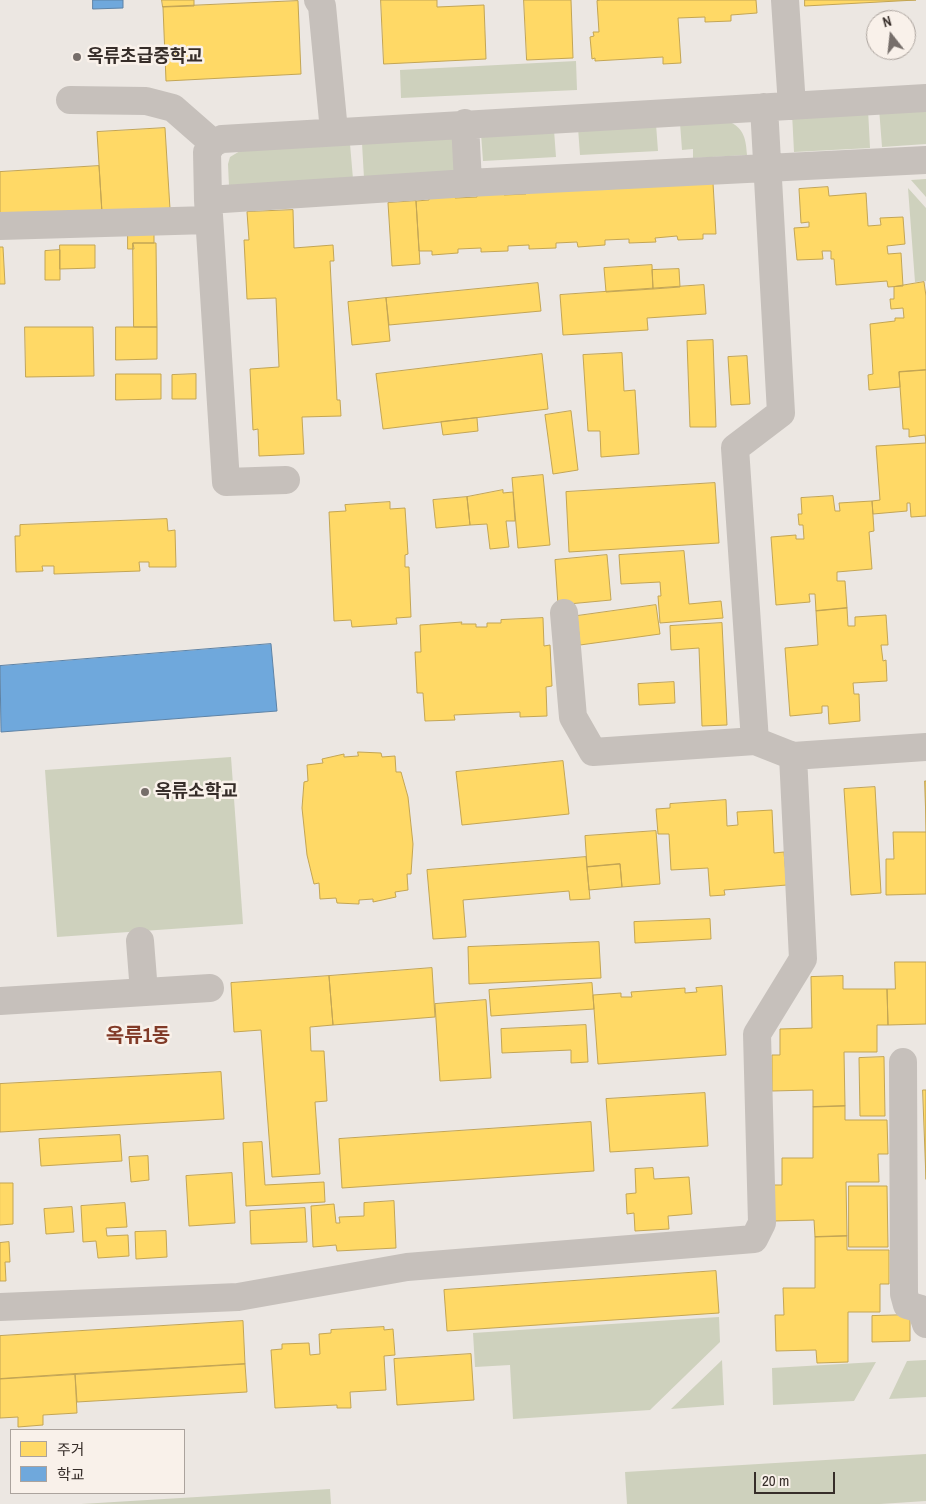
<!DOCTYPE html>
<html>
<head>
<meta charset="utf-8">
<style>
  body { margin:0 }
  #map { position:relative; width:926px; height:1504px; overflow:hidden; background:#ece7e2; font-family:"Archivo Narrow","Noto Sans KR",sans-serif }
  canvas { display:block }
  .legend { position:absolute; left:10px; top:1429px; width:175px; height:65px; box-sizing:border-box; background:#f9f1ea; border:1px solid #aba39d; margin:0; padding:6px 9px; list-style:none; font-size:15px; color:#362d29 }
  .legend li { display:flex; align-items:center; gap:10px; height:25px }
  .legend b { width:25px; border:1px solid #aba39d }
  .north { position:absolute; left:866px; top:10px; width:50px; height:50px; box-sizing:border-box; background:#f9f1ea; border:1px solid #aba39d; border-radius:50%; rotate:344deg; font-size:14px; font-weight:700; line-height:20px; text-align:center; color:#362d29 }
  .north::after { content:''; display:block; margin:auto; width:18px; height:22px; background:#766e6a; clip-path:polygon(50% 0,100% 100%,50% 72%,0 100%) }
  .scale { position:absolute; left:754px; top:1472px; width:81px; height:22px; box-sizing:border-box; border:2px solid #362d29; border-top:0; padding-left:6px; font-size:15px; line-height:18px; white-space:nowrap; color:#362d29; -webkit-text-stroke:4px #f9f1ea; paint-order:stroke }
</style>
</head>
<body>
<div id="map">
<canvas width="926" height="1504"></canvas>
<ul class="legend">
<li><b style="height:14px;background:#ffd966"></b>주거</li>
<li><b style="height:14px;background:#6fa8dc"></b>학교</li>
</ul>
<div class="north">N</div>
<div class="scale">20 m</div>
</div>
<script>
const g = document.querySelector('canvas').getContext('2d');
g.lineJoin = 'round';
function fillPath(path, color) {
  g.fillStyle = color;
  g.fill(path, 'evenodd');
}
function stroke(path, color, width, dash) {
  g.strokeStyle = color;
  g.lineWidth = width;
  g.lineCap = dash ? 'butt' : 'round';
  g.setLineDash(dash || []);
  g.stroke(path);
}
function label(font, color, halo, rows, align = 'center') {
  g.font = font + ' "Archivo Narrow","Noto Sans KR",sans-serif';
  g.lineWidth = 5;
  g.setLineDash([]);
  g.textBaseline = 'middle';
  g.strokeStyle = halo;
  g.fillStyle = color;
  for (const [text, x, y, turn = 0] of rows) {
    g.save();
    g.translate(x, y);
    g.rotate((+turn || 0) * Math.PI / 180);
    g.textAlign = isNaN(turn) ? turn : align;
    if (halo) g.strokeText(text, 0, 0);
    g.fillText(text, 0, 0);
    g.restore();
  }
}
fillPath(new Path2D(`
  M576,61L577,90L401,98L400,70Z
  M926,106V144L882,147L879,108Z
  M868,109L870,148L794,152L792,113Z
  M725,120C743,126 746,137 747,155L693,158V149L682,150L680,123Z
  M656,124L658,151L580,155L578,128Z
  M554,130L556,157L483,161L481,134Z
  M456,137L458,173L364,178L362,143Z
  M350,144L353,179L229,186L228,164L230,157L240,151Z
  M926,179V197L911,180Z
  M908,188L926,208V281L915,282Z
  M231,757L243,924L57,937L45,770Z
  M719,1317L720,1342L650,1410L513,1419L510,1365L475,1367L473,1333Z
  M722,1360L724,1405L671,1409Z
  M926,1360V1397L889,1399L907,1361Z
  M876,1362L854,1401L773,1405L772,1368Z
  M926,1454V1501L880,1504H627L625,1472Z
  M330,1489L331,1504H81Z`), '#ced1bd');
const homes = new Path2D(`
  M162,0H194V6L163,7Z
  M381,0H437V7L484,5L486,59L384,64Z
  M524,0H571L573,58L527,60Z
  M601,0H756L757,13L731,15V21L705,22V17L678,18L681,63L663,64V57L595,61V58L592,59L590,37L594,36L593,32H599L597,1Z
  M805,0H916L805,6Z
  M298,1L301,74L166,81L163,7Z
  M165,128L170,209L102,213L97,132Z
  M99,166L102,213L0,218V172Z
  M713,183L716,234H703V239L678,240L677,236L655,238L656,242L629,243V239L605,240V245L578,247L577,242L556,243V248L529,249V245L508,246V251L481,252V248L458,249V253L432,255V251H419L416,201L429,200V195L455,193V198L477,197V192L504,191V195L526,194V189Z
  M828,187L829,196L866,193L868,226L881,225L880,218L903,217L905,244L887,246L888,254L901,253L903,286L888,287L887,281L836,285L834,259H831V251H822L823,259L797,260L794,228L809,227V222L801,223L799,189Z
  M416,201L420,264L392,266L388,203Z
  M293,210L294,248L333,245L334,261H330L337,400H340L341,416L302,417L304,454L259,456L258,429L253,430L250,369L279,367L276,298L247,299L244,240H249L247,212Z
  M128,233H154V243H133L134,249H128Z
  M133,243H156L157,327H134Z
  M60,245H95V268L60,269Z
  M0,247H3L5,284H0Z
  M60,250V280H45V251Z
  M652,265L653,289L606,292L604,268Z
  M679,269L680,287L653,289L652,270Z
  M924,282L926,296V370L899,372L900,387L869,390L868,375L873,374L870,324L895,321V318H904L903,308L891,309L890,299H894V287Z
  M538,283L541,311L389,325L386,298Z
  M704,285L706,314L647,318L648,330L563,335L560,295Z
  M386,298L390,341L352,345L348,302Z
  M25,327H93L94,376L26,377Z
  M116,327H157V359L116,360Z
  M713,340L716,427H690L687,341Z
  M622,353L624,391L635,390L639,454L601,457L600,431H588L583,355Z
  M542,354L548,409L383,429L376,374Z
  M747,356L750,404L731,405L728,357Z
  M926,370V516L911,517L910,503H907V511L873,514L872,501L880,500L876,446L926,443L925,435L909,437V429H903L899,372Z
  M116,374H161V399L116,400Z
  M196,374V399H172V375Z
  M571,411L578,470L553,474L545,415Z
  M477,418L478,431L443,435L441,422Z
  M543,475L550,545L518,548L512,478Z
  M715,483L719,543L569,552L566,492Z
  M503,490V493L513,492L515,521H506L509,547L490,549L487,524L470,525L467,497Z
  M833,496L835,511H840L839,503L872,501L874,531L869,532L872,569L837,572V581H845L847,608L816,611L815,594H809L810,602L776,605L771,537L796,535V539H804L803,525H799L798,514H802L801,498Z
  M467,497L470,525L436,528L433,500Z
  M390,502V509L405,508L408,554L405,555V567H409L411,617L396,618L397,624L352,627L351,620L334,621L329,512L346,511L345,505Z
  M167,519L168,531L175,530L176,567H149V562H139L140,571L54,574V566H42L43,571L16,572L15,536H20V525Z
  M684,551L689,604L721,601L723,618L660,623L658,596H661L660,582L621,584L619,555Z
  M607,555L611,600L558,605L555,560Z
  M656,605L660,634L580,645L577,616Z
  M847,608L848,626H855V617L886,615L888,645H881L883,661L886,660L887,681L853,683L854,694H859L860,721L829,724L828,706H822V713L790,716L785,648L818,645L816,611Z
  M543,618L544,646L550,645L552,686L546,687L547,716L520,717V712L454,715L455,720L425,721L423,693H417L415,652H421L420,625L462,622L461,624H476V627H487V623H501V620Z
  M722,623L727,725L702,726L699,648L671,650L670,626Z
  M674,682L675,703L639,705L638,684Z
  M358,752L381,753L382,757L395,756L396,772H401L408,797L413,844L411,874H407L408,890L395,892L396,897L373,902V899L359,900V904L337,903L336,898L320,899L319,883L314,884L307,855L302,808L304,782L308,781L307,765L323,763L322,759L344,754V757L358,756Z
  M563,761L569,814L462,825L456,772Z
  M925,781H926V894L886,895V859H894L893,832H926Z
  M875,787L881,893L851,895L844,789Z
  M726,800L727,826L738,825L737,812L772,810L774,853L784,852L787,885L724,890L725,895L710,896L708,868L671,870L669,834H658L656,809L670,808V804Z
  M656,831L660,884L622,887L620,864L587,867L585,836Z
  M586,857L590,899L570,900L569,891L463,900L466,937L433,939L427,870Z
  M620,864L622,887L589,890L587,867Z
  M710,919L711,939L635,943L634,922Z
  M599,942L601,978L469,984L468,947Z
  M895,962H926V1024L888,1025L887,989H895Z
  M432,968L435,1017L333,1025L329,976Z
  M329,976L333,1025L310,1027L311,1051H324L327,1101L315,1102L320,1174L272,1177L261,1030L234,1032L231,983Z
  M843,976V989H887L888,1025H877V1052H844L845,1106L813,1107V1090L772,1091V1055H780V1029L812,1028L811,977Z
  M592,983L594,1009L491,1016L489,990Z
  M722,986L726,1055L598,1064L593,995L621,993V997H632L631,992L685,988V993L697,992L696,988Z
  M486,1000L491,1078L440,1081L435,1004Z
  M586,1025L588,1062L571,1063V1050L502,1053L501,1029Z
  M884,1057L885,1116H860L859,1058Z
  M221,1072L224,1119L0,1132V1084Z
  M923,1090H926V1179Z
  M705,1093L708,1146L610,1152L606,1099Z
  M845,1106V1120H887L888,1154H878L879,1182H846L847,1236L815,1237L814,1220L774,1221L773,1185H782V1158H813V1107Z
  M591,1122L594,1171L342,1188L339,1139Z
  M120,1135L122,1161L41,1166L39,1139Z
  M262,1142L265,1185L324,1182L325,1202L246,1206L243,1143Z
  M148,1156L149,1180L131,1182L129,1157Z
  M653,1168L654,1179L689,1177L692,1214L668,1216L669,1229L635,1231L634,1213L627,1214L626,1194L636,1193L635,1169Z
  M232,1173L235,1223L189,1226L186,1176Z
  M0,1183H13V1224L0,1225Z
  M849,1186H887L888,1247H849Z
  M394,1201L396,1248L337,1251L336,1245L313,1247L311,1206L334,1204L336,1223H340L339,1217L364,1216V1203Z
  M125,1203L127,1227L106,1228L107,1236L128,1235L129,1256L98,1258L96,1241L83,1242L81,1206Z
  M72,1207L74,1232L46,1234L44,1209Z
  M305,1208L307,1242L251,1244L250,1211Z
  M166,1231L167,1257L136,1259L135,1232Z
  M847,1236V1250H889V1284H880V1312H848V1362L817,1363L816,1350L776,1351L775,1315H784L783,1288H815V1237Z
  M9,1242L10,1262H5L6,1281H0V1243Z
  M716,1271L719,1313L447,1331L444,1290Z
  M910,1315V1341L872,1342V1316Z
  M243,1321L245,1364L0,1379V1336Z
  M384,1327V1330L393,1329L395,1355L384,1356L386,1390L350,1392L351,1408H337V1405L275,1408L271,1350L282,1349V1344L309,1343L310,1355L320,1354L319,1334L331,1333V1330Z
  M471,1354L474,1400L397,1405L394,1359Z
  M245,1364L247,1392L77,1402L75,1374Z
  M75,1374L77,1413L43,1415V1425L18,1427V1417L0,1418V1379Z`);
fillPath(homes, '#ffd966');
stroke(homes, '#c3a554', 1);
const schools = new Path2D(`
  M93,0H123V8L93,9Z
  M271,644L277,711L1,732L0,666Z`);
fillPath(schools, '#6fa8dc');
stroke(schools, '#5e83a6', 1);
stroke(new Path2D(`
  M318,0L322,6L334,131
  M785,0L792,106
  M70,100L146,101L173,108L213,143
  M465,123L468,183
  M208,200L468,183L926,160
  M0,226L209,220
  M286,480L226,482L208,200L207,152L213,143L222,139L926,98
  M564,613L573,717L593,752L755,741
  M793,756L926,747
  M140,941L144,992
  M0,1001L210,988
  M903,1062L904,1294L907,1305L921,1309L926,1324
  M0,1307L238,1297L407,1267L754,1239L762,1223L757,1034L803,959L793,756L755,741L735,448L781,413L764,107`), '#c6c0bb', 28);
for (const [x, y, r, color] of [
  [77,57,5,"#766e6a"],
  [145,792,5,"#766e6a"]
]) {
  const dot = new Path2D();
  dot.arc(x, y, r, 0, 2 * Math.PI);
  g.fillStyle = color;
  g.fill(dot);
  stroke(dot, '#f9f1ea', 2);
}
label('bold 18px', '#362d29', '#f9f1ea', [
  ["옥류초급중학교",87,57],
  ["옥류소학교",155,792]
], 'left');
label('bold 20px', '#813a27', '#f9f1ea', [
  ["옥류1동",138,1037]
]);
</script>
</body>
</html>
